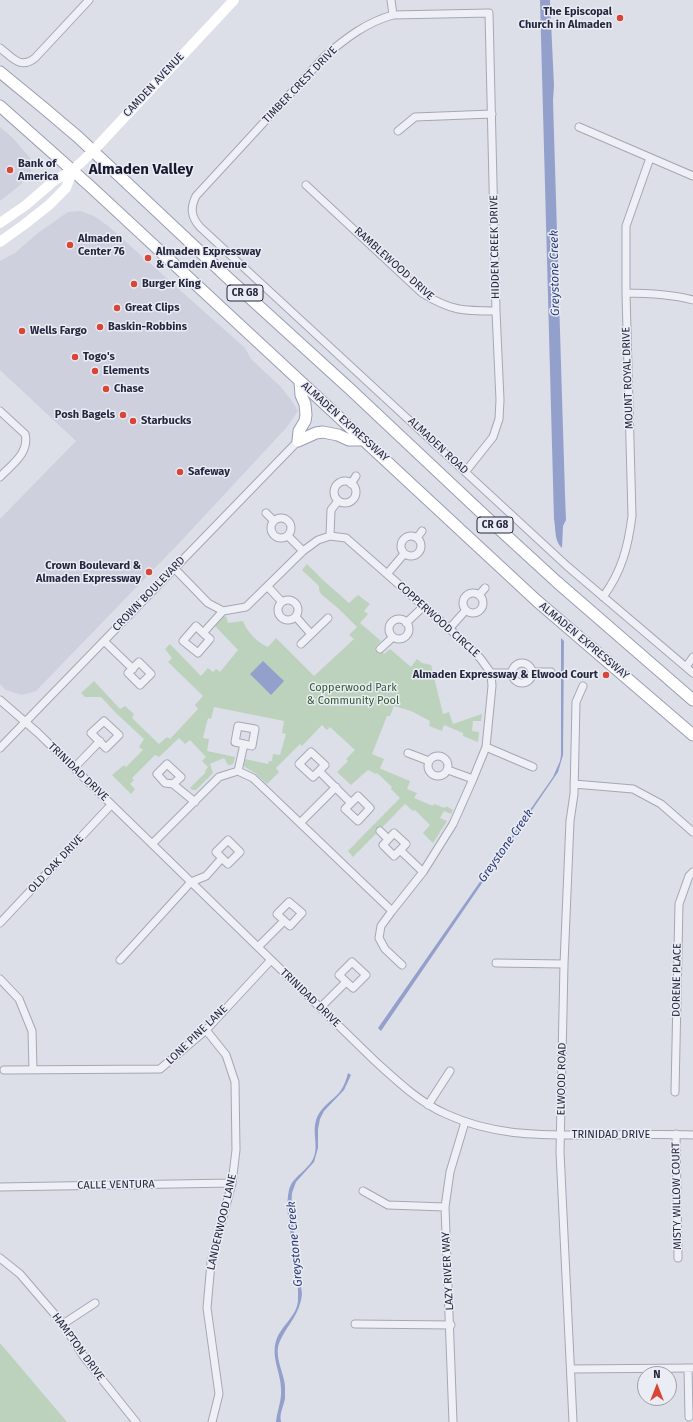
<!DOCTYPE html>
<html>
<head>
<meta charset="utf-8">
<style>
  body { margin:0 }
  #map { position:relative; width:693px; height:1422px; overflow:hidden; background:#dcdee8; font-family:"Fira Sans",sans-serif }
  canvas { display:block }
  .north { position:absolute; left:637px; top:1366px; width:40px; height:40px; box-sizing:border-box; background:#ebedf5; border:1px solid #9c9eac; border-radius:50%; rotate:0deg; font-size:11px; font-weight:700; line-height:16px; text-align:center; color:#25273f }
  .north::after { content:''; display:block; margin:auto; width:14px; height:18px; background:#d94635; clip-path:polygon(50% 0,100% 100%,50% 72%,0 100%) }
</style>
</head>
<body>
<div id="map">
<canvas width="693" height="1422"></canvas>
<div class="north">N</div>
</div>
<script>
const g = document.querySelector('canvas').getContext('2d');
g.lineJoin = 'round';
function fillPath(path, color) {
  g.fillStyle = color;
  g.fill(path, 'evenodd');
}
function stroke(path, color, width, dash) {
  g.strokeStyle = color;
  g.lineWidth = width;
  g.lineCap = dash ? 'butt' : 'round';
  g.setLineDash(dash || []);
  g.stroke(path);
}
function label(font, color, halo, rows, align = 'center') {
  g.font = font + ' "Fira Sans",sans-serif';
  g.lineWidth = 3;
  g.setLineDash([]);
  g.textBaseline = 'middle';
  g.strokeStyle = halo;
  g.fillStyle = color;
  for (const [text, x, y, turn = 0] of rows) {
    g.save();
    g.translate(x, y);
    g.rotate((+turn || 0) * Math.PI / 180);
    g.textAlign = isNaN(turn) ? turn : align;
    if (halo) g.strokeText(text, 0, 0);
    g.fillText(text, 0, 0);
    g.restore();
  }
}
fillPath(new Path2D(`
  M0,127L13,138L30,158L31,173L19,186L0,201Z
  M80,211L94,216L108,226L245,348L251,359L280,386L292,401L298,411L287,427L182,540L36,691L22,695L6,690L0,684V519L76,441L0,370V261L15,253L38,233L68,212Z`), '#ced0dd');
fillPath(new Path2D(`
  M307,564L323,580L349,603L358,595L370,604L364,611L368,614L360,623L381,641L376,646L384,654L390,649L411,667L417,659L422,663L431,665L443,714L449,712L453,724L482,714L481,721H473L472,731L479,732L478,742L463,736V733L444,725L442,731L429,726L430,721L411,711L394,706L390,716H387L372,754L384,759L380,768L381,769L410,781L407,789L417,793L414,798L433,806L434,804L445,808L446,806L453,810L451,814L444,811L440,818L447,821L433,843L423,833L430,825L415,810L413,811L405,804L353,857L348,851L400,798L391,789L392,787L377,773L376,774L368,770L351,785L337,772L348,761L346,759L355,750L330,727L327,730L322,725L302,746L300,744L276,768L279,772L267,784L255,773L245,767L244,765L245,759L268,764L269,761H272L273,754L280,755L286,734L282,733L284,721L214,707L211,719L208,718L203,738L209,739L207,751L235,757L233,764L230,765H228L224,758L210,764L213,773L196,790H192L190,788L206,772L205,771L208,767L202,761L206,757L190,740L185,744L179,738L159,757L155,755L132,778L134,780L130,784L135,789L131,794L112,775L124,765L126,767L143,750L139,747L144,739L116,713L101,697H85L81,693L94,681L120,709L125,706L134,714L132,718L159,744L167,737L170,739L198,709L195,705L203,696L168,662L172,658L165,649L170,644L201,676L208,668L213,672L216,669L220,672L238,650L215,626L222,617L226,616L228,623L243,621C246,631 258,643 268,647L276,638L314,676L354,639L349,635L357,627L339,609L321,594L319,590V586L302,570Z
  M0,1343L67,1422H0Z`), '#bcd2bc');
fillPath(new Path2D(`
  M540,0H550L554,86L553,100L554,134L565,495L566,520L563,526L562,548C554,541 556,529 554,519Z
  M561,638L564,641L563,755L558,772L381,1031L378,1028L553,777L560,761L561,755Z
  M263,661L284,681L271,695L250,674Z
  M348,1073L351,1075L344,1090L324,1111L320,1119L318,1129V1148L314,1162L296,1182L292,1193L291,1209L302,1294C300,1314 288,1324 280,1341C273,1355 284,1372 285,1386C285,1390 285,1394 285,1398C284,1406 279,1413 281,1422H276C277,1411 282,1400 281,1389C281,1373 271,1358 276,1341C280,1326 298,1316 298,1299C299,1276 293,1253 290,1230C288,1217 286,1203 289,1190C292,1177 307,1171 313,1159C319,1147 312,1133 316,1120C320,1108 329,1103 337,1095C343,1089 346,1081 348,1073Z`), '#93a0cb');
const street = new Path2D(`
  M391,0L393,15
  M0,48C12,57 20,70 35,58L89,0
  M579,127L693,176
  M398,131L415,117L492,114
  M306,185L422,293C451,311 463,311 496,311
  M626,293C649,293 670,294 693,300
  M0,411L25,434C30,453 11,465 0,477
  M466,471L493,437L499,419L500,400L496,311L489,13L393,15C367,22 346,38 325,56L196,196C190,208 191,217 200,227L567,566L693,673
  M334 492a11 11 0 1 1 22 0a11 11 0 1 1-22 0Z
  M351,484L356,476
  M266,513L274,521
  M271 528a10 10 0 1 1 20 0a10 10 0 1 1-20 0Z
  M401 546a10 10 0 1 1 20 0a10 10 0 1 1-20 0Z
  M288,536L303,551
  M330,536L331,510L338,501
  M417,538L422,531
  M387,574L404,554
  M268,587L282,602
  M463 603a10 10 0 1 1 20 0a10 10 0 1 1-20 0Z
  M479,595L485,588
  M603,597C622,571 628,547 632,516L626,293V226L650,158
  M278 610a10 10 0 1 1 20 0a10 10 0 1 1-20 0Z
  M296,617L311,634
  M389 629a10 10 0 1 1 20 0a10 10 0 1 1-20 0Z
  M406,623L424,606
  M449,629L466,610
  M203,633L196,626L183,641L198,653L210,639L203,633L223,611
  M104,641L133,669
  M301,644L328,618
  M380,649L393,637
  M139,662L151,674L140,685L128,673Z
  M512 673a10 10 0 1 1 20 0a10 10 0 1 1-20 0Z
  M686,667L693,657
  M532,672H551
  M491,673H512
  M0,700L38,733L375,1061C397,1081 419,1102 446,1114C494,1136 538,1135 589,1135C624,1135 658,1134 693,1135
  M104,721L119,735L106,748L91,733Z
  M486,747L533,767
  M0,748L298,441
  M311,752L325,765L313,777L299,764Z
  M408,753L429,761
  M428 766a10 10 0 1 1 20 0a10 10 0 1 1-20 0Z
  M74,768L100,741
  M448,770L473,779
  M238,771L244,744L252,746L255,729L238,726L235,742L244,744
  M319,771L351,803
  M173,784L181,777L167,764L157,774L165,783L173,784L195,802
  M574,784L633,789L661,804L693,832
  M358,796L370,808L358,821L345,809Z
  M300,823L336,787
  M380,831L388,839
  M394,833L406,844L394,856L383,845Z
  M152,844L219,777L238,771L253,778L392,911L423,872L453,824L473,779L486,747L492,686L491,673L480,658L453,632L346,538L330,536L318,540L303,551L246,607L223,611L208,603L174,568
  M400,850L423,872
  M289,902L302,913L290,926L277,914Z
  M392,911L381,926L379,938L385,949L402,965
  M0,923L111,805
  M258,947L284,921
  M120,960L191,882L206,876L222,858L216,852L228,840L240,852L228,864L222,858
  M352,962L366,975L353,988L339,975Z
  M496,963L564,964
  M0,979L19,999L32,1031L33,1070
  M320,1008L346,982
  M206,1030L226,1055L235,1082L236,1150L232,1183L211,1263L207,1308L219,1394L212,1422
  M4,1070L160,1069L206,1030L271,960
  M675,1092L679,904L689,876L693,872
  M428,1105L450,1071
  M676,1134L678,1258
  M0,1187L232,1183
  M363,1191L388,1205L445,1207
  M0,1258L20,1274L63,1324L84,1357L136,1422
  M63,1324L95,1303
  M355,1324L451,1325
  M688,1368L689,1417
  M571,1369L693,1368
  M453,1422L445,1207L450,1172L465,1122
  M573,1422L560,1152L564,964L570,821L574,794L576,702L583,686`);
const primary = new Path2D(`
  M0,72L45,109L78,137L228,278L350,389L485,516L557,582L693,700
  M0,106L91,187L537,601L693,735
  M298,441L316,433L323,432L338,435L349,440H364
  M298,441L299,431L305,421L306,415L305,404L301,395L300,382`);
stroke(street, '#a5a7b5', 9);
stroke(primary, '#9a9eb4', 13);
stroke(street, '#eff0f6', 7);
stroke(new Path2D(`
  M0,223L26,205L55,180L73,170L93,151L234,0
  M0,242L25,224L49,205L66,188L73,170`), '#fff', 10);
stroke(primary, '#fff', 11);
for (const [x, y, r, color] of [
  [620,18,4,"#d94635"],
  [10,170,4,"#d94635"],
  [70,245,4,"#d94635"],
  [148,258,4,"#d94635"],
  [134,284,4,"#d94635"],
  [117,308,4,"#d94635"],
  [100,327,4,"#d94635"],
  [22,331,4,"#d94635"],
  [75,357,4,"#d94635"],
  [95,371,4,"#d94635"],
  [106,389,4,"#d94635"],
  [123,415,4,"#d94635"],
  [133,421,4,"#d94635"],
  [180,472,4,"#d94635"],
  [149,572,4,"#d94635"],
  [606,675,4,"#d94635"]
]) {
  const dot = new Path2D();
  dot.arc(x, y, r, 0, 2 * Math.PI);
  g.fillStyle = color;
  g.fill(dot);
  stroke(dot, '#ebedf5', 1.5);
}
for (const [x, y, w] of [
  [245,293,36],
  [495,525,36]
]) {
  const box = new Path2D();
  box.roundRect(x - w / 2, y - 8, w, 16, 3);
  g.fillStyle = '#ebedf5';
  g.fill(box);
  stroke(box, '#25273f', 1);
}
label('bold 10px', '#25273f', null, [
  ["CR G8",245,293],
  ["CR G8",495,525]
]);
label('bold 11px', '#25273f', '#ebedf5', [
  ["The Episcopal",612,12,"right"],
  ["Church in Almaden",612,25,"right"],
  ["Bank of",18,164],
  ["America",18,177],
  ["Almaden",78,239],
  ["Center 76",78,252],
  ["Almaden Expressway",156,252],
  ["& Camden Avenue",156,265],
  ["Burger King",142,284],
  ["Great Clips",125,308],
  ["Baskin-Robbins",108,327],
  ["Wells Fargo",30,331],
  ["Togo's",83,357],
  ["Elements",103,371],
  ["Chase",114,389],
  ["Posh Bagels",115,415,"right"],
  ["Starbucks",141,421],
  ["Safeway",188,472],
  ["Crown Boulevard &",141,566,"right"],
  ["Almaden Expressway",141,579,"right"],
  ["Almaden Expressway & Elwood Court",598,675,"right"]
], 'left');
label('11px', '#25273f', '#ebedf5', [
  ["CAMDEN AVENUE",154,85,-47],
  ["TIMBER CREST DRIVE",300,85,-46],
  ["HIDDEN CREEK DRIVE",495,247,-91],
  ["RAMBLEWOOD DRIVE",394,264,42],
  ["MOUNT ROYAL DRIVE",628,378,-92],
  ["ALMADEN EXPRESSWAY",345,422,42],
  ["ALMADEN ROAD",438,446,43],
  ["CROWN BOULEVARD",149,594,-46],
  ["COPPERWOOD CIRCLE",438,620,42],
  ["ALMADEN EXPRESSWAY",584,641,40],
  ["TRINIDAD DRIVE",78,772,44],
  ["OLD OAK DRIVE",56,864,-47],
  ["DORENE PLACE",677,980,-89],
  ["TRINIDAD DRIVE",310,998,44],
  ["LONE PINE LANE",197,1035,-44],
  ["ELWOOD ROAD",562,1079,-89],
  ["TRINIDAD DRIVE",611,1135],
  ["CALLE VENTURA",116,1185,-1],
  ["MISTY WILLOW COURT",677,1196,-91],
  ["LANDERWOOD LANE",222,1222,-77],
  ["LAZY RIVER WAY",448,1271,-93],
  ["HAMPTON DRIVE",78,1347,54]
]);
label('11px', '#315c34', '#ebedf5', [
  ["Copperwood Park",353,688],
  ["& Community Pool",353,701]
]);
label('italic 12px', '#2c3a76', '#ebedf5', [
  ["Greystone Creek",555,273,-91],
  ["Greystone Creek",506,846,-55],
  ["Greystone Creek",295,1244,-95]
]);
label('bold 15px', '#17192f', '#ebedf5', [
  ["Almaden Valley",141,170]
]);
</script>
</body>
</html>
